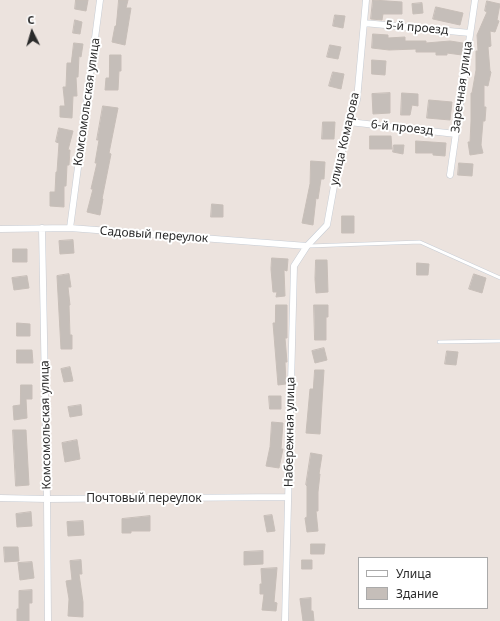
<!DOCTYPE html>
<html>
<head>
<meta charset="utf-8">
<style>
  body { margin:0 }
  #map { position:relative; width:500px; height:621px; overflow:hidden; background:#ece3de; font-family:"Noto Sans",sans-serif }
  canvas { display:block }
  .legend { position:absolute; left:358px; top:557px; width:130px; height:52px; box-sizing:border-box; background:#fff; border:1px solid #aaa; margin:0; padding:5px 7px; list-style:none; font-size:12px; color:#2b2b2b }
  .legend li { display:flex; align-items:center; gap:8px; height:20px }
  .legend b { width:20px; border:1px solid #aaa }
  .north { position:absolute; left:12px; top:12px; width:40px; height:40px; -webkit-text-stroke:3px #fff; paint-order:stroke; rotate:355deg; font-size:11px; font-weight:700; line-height:16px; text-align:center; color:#2b2b2b }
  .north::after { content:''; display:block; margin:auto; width:14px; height:18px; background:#2b2b2b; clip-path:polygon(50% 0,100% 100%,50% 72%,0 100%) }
</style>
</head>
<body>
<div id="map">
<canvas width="500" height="621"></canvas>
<ul class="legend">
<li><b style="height:5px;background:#fff"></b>Улица</li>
<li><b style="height:11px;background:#c5beb9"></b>Здание</li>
</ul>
<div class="north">С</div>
</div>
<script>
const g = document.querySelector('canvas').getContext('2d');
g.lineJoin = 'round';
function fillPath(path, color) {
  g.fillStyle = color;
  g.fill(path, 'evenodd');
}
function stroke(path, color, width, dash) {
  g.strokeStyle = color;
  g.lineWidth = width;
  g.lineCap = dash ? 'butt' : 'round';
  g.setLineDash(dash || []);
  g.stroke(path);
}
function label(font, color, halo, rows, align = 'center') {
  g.font = font + ' "Noto Sans",sans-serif';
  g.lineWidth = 4;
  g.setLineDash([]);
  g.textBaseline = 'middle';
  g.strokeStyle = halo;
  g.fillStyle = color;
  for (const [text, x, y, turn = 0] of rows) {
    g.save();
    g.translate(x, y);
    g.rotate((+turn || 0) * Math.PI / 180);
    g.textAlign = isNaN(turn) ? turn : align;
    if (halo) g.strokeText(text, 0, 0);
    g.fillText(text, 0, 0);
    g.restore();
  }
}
const building = new Path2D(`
  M76,0H88L86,11L75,9Z
  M119,0H128L126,8H131L125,45L112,42L115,26H116Z
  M373,0L402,2V14H383L382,20L371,19Z
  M487,1L500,4L497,20L499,21L495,32L490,31L491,46L488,47L490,71L491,72L488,86L484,85V107H486L485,121H483L481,145L483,153L470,155L468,142H470L471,121V93H472L476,70V51H478L477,35L487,12L485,11Z
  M422,3L423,13L413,14L412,4Z
  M436,7L463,13L460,25L433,19Z
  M335,15L345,16L343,28L333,26Z
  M75,20L82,22L80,34L73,33Z
  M373,34L388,35V38L405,37V41H426V44V43L450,41L463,43L462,55L447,53V55H436V52H416V49L389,50L372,48Z
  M74,43L83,44L81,57L79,56L78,77H76L77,96H73L72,118L60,117V106H65L63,87H66L67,63H71Z
  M330,45L341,47L338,59L327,57Z
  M110,55H121V71H119L118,90H105L106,78H109Z
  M372,60L386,61L385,75L372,74Z
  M333,72L344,74L341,89L329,86Z
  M390,93V113L373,114L372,94Z
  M402,93L418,94V106L412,105L410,115H401Z
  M429,100L452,102L450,120L427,118Z
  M103,106L118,108L109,153L111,154L102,199H103L100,215L87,212L93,189H91L97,163H95L99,140H97Z
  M323,122H335L334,139H322Z
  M59,128L73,131L68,150H70L69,165H67L66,186H64V207L50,206V192H55L56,172H57L59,143L56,142Z
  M370,136H391L392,149H370Z
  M416,141L446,143L445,156L433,155V153H416Z
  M394,145H404L403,154L393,152Z
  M311,161L325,162L324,179H321L318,199L316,198L313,225L302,223L310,184Z
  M459,163L473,164L472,176L458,175Z
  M212,204L223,205V217H211Z
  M342,216H354V233H342Z
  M73,240L74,253L60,254L59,241Z
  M13,249H27V262H13Z
  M272,258L288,259L287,271L284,270L285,296L276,297L277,292H273L271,269Z
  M316,260H327L328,292L316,293L315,279Z
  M417,263L429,264L428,275H417Z
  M69,274L71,287H68L70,305H69L70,335H72V349H61L57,276Z
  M474,274L486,278L482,293L469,289Z
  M27,276L29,288L14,290L12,278Z
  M276,305H287V338H285L287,362H285L286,384L278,385L273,323H275Z
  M314,305H328V317H326V340H315Z
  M17,323L30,324V336H17Z
  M324,348L327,360L315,363L312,351Z
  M17,350H32L33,363H17Z
  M447,351L458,352L456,365L445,364Z
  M70,367L73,381L64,382L61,369Z
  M315,370H324L320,434L306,433L310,389H313Z
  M21,385H32V399H26L27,418L14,420L13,406L20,405Z
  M269,396H281V409H270Z
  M81,405L82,415L70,417L68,407Z
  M272,422L283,423L281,449H283L279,468L266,466L270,447Z
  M13,430H26L29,485L16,486Z
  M77,440L80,459L65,462L62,443Z
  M311,453L322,455L319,474H320L318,492V511H316L318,531L307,532L305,518L307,517V486L306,485Z
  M31,512L32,526L17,527L16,514Z
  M272,515L275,531L267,532L264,516Z
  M150,516V531H131V533H122V519Z
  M83,521L84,535L68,536L67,522Z
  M311,544H325L324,554H311Z
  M4,547H18L19,561L5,562Z
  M263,551V564L244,565V552Z
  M81,560L82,574H79L83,602V617L68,616L69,599L66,581L72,580L70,561Z
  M302,560H312V569H302Z
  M32,562L34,578L20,580L18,563Z
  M277,568L274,602L277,603L276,611L262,610L264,594H260V584H262L261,569Z
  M32,590V603H29V621H17V609H19V591Z
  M311,598V611H313L314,621H303L300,599Z`);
fillPath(building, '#c5beb9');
stroke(building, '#c7beb8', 1);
const service = new Path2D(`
  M309,246L420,242L500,278
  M439,342L500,341`);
const minor = new Path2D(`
  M364,23L470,33
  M349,122L456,134
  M450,175L475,0
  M42,228L47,499L48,621
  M70,228L100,0
  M0,229L70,228L307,246
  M0,498L47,499L288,497
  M285,621L294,266L307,246L327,225L334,186L349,122L357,100L366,0`);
stroke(service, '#c6ccd4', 4);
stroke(minor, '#c6ccd4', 7);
stroke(service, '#fff', 3);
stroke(minor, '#fff', 6);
label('12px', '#2b2b2b', '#fff', [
  ["5-й проезд",417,28,5],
  ["Заречная улица",462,87,-82],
  ["Комсомольская улица",87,102,-82],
  ["6-й проезд",402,128,6],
  ["улица Комарова",345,139,-77],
  ["Садовый переулок",154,235,4],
  ["Комсомольская улица",46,425,-91],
  ["Набережная улица",290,432,-89],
  ["Почтовый переулок",144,499]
]);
</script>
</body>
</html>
